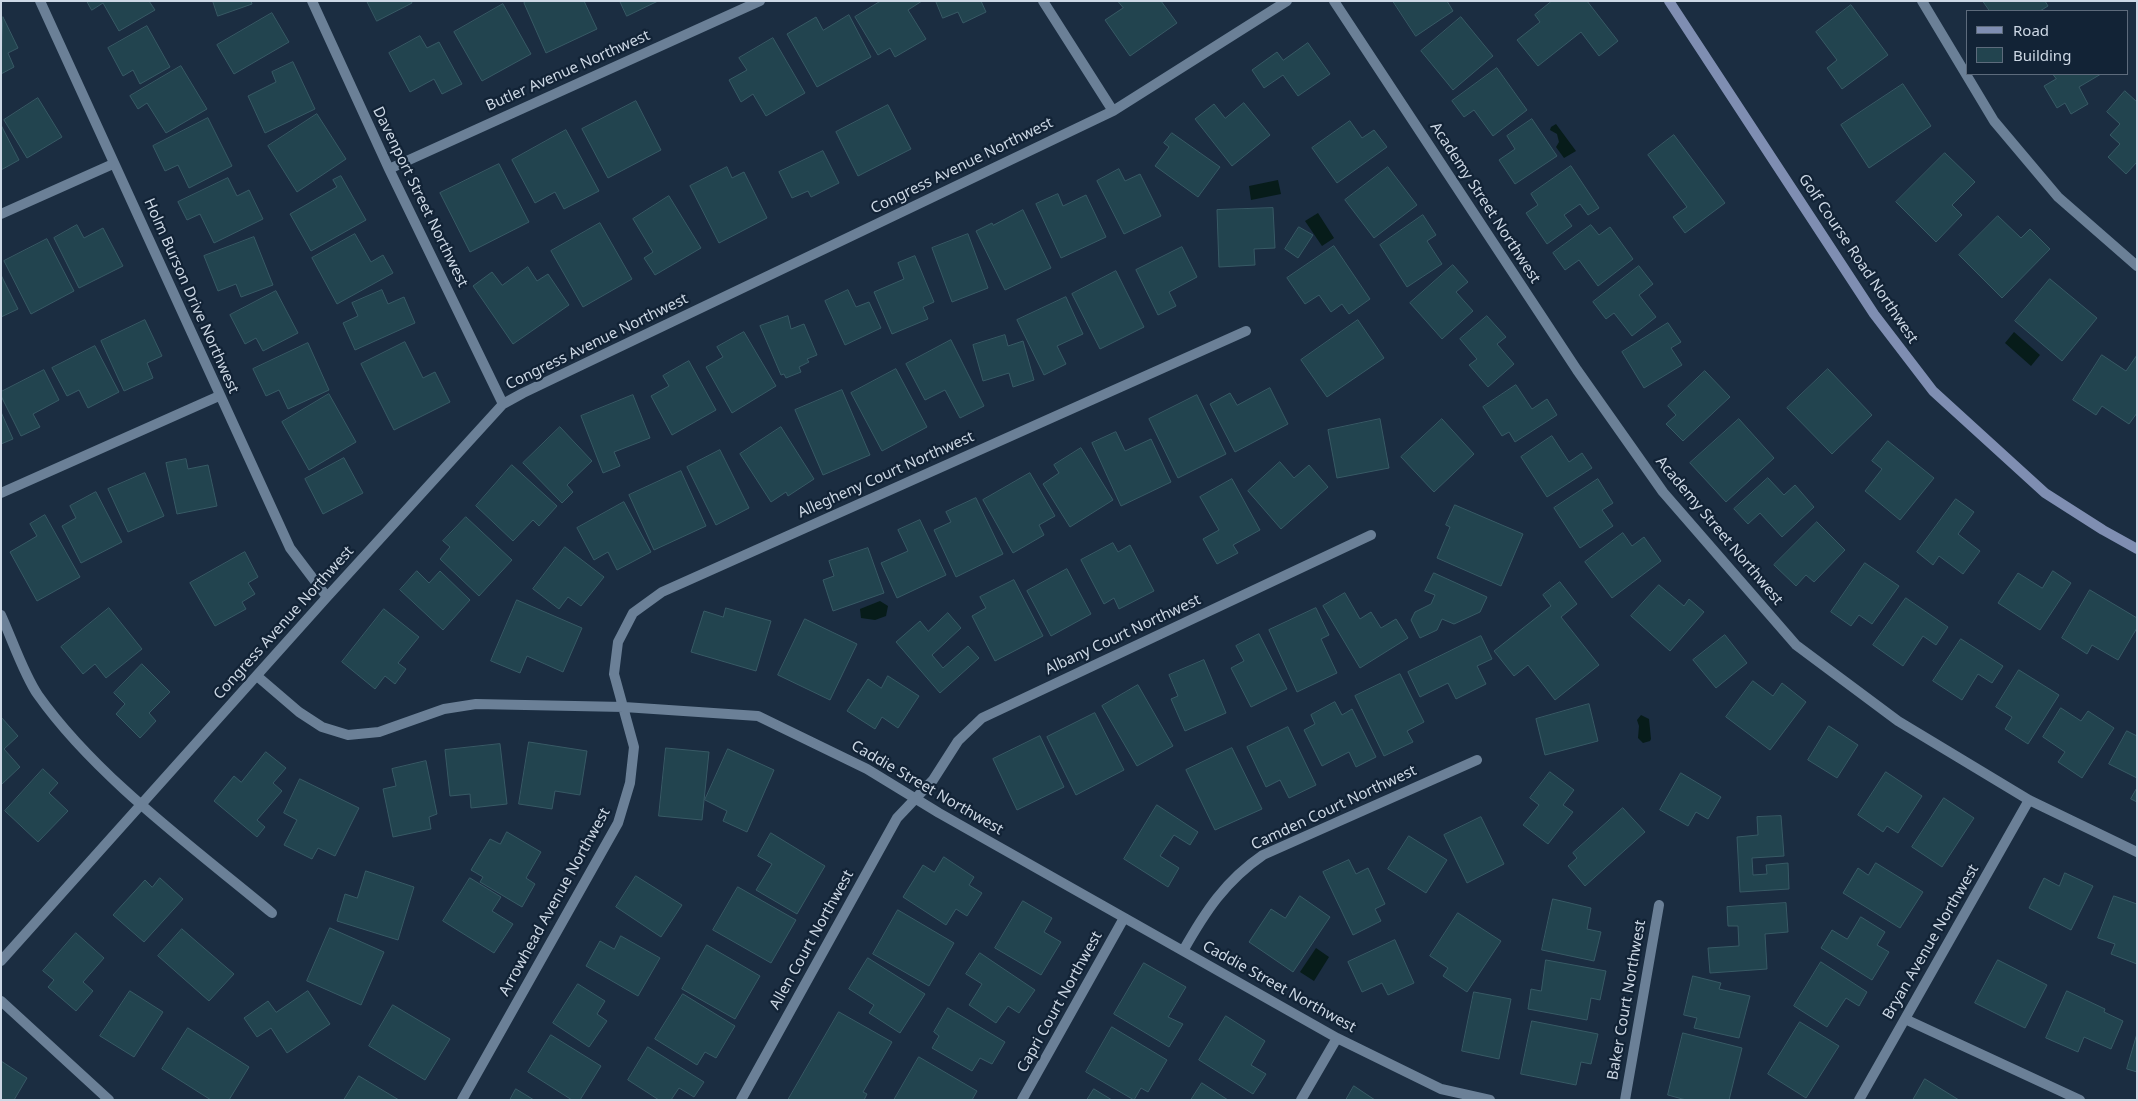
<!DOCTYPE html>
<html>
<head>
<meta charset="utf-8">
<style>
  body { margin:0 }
  #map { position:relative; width:2138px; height:1101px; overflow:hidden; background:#1b2d41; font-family:"Noto Sans",sans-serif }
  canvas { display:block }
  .frame { position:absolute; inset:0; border:2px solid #cdd8e5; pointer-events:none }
  .legend { position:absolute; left:1966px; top:10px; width:162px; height:65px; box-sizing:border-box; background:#122336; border:1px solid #5d6b7c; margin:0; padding:6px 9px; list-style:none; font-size:15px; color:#cdd8e5 }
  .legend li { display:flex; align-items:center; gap:10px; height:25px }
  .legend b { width:25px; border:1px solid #5d6b7c }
</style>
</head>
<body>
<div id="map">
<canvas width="2138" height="1101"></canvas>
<div class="frame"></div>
<ul class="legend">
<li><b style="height:6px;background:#7f8eb2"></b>Road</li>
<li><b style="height:14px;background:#22444f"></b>Building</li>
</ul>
</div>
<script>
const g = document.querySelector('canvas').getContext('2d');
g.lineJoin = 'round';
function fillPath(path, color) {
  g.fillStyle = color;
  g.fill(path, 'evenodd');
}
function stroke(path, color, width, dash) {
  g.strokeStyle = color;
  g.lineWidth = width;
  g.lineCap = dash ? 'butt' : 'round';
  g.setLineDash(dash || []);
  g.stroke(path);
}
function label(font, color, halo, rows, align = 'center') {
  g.font = font + ' "Noto Sans",sans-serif';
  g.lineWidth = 4.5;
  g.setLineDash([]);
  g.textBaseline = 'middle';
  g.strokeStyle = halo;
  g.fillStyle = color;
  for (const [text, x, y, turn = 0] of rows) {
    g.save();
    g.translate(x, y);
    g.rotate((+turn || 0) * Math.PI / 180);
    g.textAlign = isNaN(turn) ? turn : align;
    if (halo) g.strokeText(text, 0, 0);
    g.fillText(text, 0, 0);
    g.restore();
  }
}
fillPath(new Path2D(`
  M1556,124L1576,151L1564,158L1556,147L1559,142L1557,134L1550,130L1551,127Z
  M1278,180L1281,194L1251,200L1249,186Z
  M1318,213L1334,238L1322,246L1305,221Z
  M2014,332L2040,355L2031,366L2005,343Z
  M880,601L888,606L886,616L875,620L861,618L860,609Z
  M1641,715L1649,719L1651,739L1650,741L1643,743L1638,738L1639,726L1637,720Z
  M1316,948L1329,957L1314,981L1300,972Z`), '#071c1a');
const building = new Path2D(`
  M87,1H149L155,10L119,31L103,3L92,10Z
  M213,1H251L252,4L218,16Z
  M367,1H411L412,3L377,21Z
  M527,1H584L597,29L546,53L524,3Z
  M620,1H658L627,16Z
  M881,1H922L908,10L926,39L895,57L890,48L878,55L855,17Z
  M936,1H981L986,12L963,23L958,12L943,18Z
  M1118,1H1161L1177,23L1130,56L1105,20L1123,8Z
  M1393,1H1447L1453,11L1416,36Z
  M1552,1H1587L1618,41L1599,56L1581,32L1538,66L1517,40L1540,22L1535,15Z
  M1983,1H2045L2048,6L2040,11H1990Z
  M503,4L531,54L482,81L454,32Z
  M1851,5L1888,55L1842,89L1827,68L1837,60L1816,32Z
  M272,13L289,42L234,74L217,45Z
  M849,15L871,57L817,87L787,34L816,17L823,30Z
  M3,17L18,48L8,53L14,67L1,74Z
  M1461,17L1493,56L1453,90L1421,51Z
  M147,26L170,67L140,84L133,70L123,76L108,48Z
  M420,36L427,48L439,42L462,84L442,94L434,79L410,92L389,53Z
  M773,38L805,93L766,116L753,94L741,102L729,80L747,70L739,58Z
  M1308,43L1330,74L1298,96L1283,75L1264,88L1252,70L1277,52L1283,60Z
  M293,62L315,109L265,133L248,96L276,82L272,72Z
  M181,66L207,109L166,133L147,103L138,109L130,96Z
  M1497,68L1527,110L1493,136L1474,110L1464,117L1452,101Z
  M2053,74H2101L2079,87L2088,104L2071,114L2065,103L2057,108L2044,86L2056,79Z
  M1903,84L1931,126L1869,168L1841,125Z
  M2125,91L2137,102V162L2126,174L2108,157L2120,144L2110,135L2120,124L2107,112Z
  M38,98L62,137L27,158L4,120Z
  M636,101L661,150L608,178L582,129Z
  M1244,103L1270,135L1232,166L1195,119L1214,104L1225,118Z
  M888,105L911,149L858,176L836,132Z
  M317,114L346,159L297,192L268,146Z
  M208,118L232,166L189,188L178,165L165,171L153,146Z
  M1532,119L1557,156L1515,184L1499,160L1515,149L1507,136Z
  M1350,121L1362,138L1374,130L1387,147L1337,183L1312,148Z
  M1,125L19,160L1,170Z
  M566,130L599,191L564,209L555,192L535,203L512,160Z
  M1172,133L1220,167L1198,197L1155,166L1169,147L1164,143Z
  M1674,135L1725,203L1685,233L1673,217L1687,207L1648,155Z
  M823,151L839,183L811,197L808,191L792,198L779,172Z
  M1945,153L1975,182L1952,205L1962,215L1936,242L1896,202Z
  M499,164L529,222L470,252L440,193Z
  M1571,166L1599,208L1588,215L1580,204L1564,215L1572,226L1547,244L1526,213L1538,205L1531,194Z
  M727,167L732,178L744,172L767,218L719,243L690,186Z
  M1388,167L1417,205L1374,238L1345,200Z
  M1119,169L1125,181L1140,174L1161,216L1124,234L1097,181Z
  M341,176L366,220L311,251L290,214L337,187L333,180Z
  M228,178L237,196L249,190L263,219L214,243L200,214L187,220L178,202Z
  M1058,194L1063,206L1086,195L1106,237L1061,258L1036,204Z
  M669,196L701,248L655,275L644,258L653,252L633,219Z
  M1273,208L1275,248L1254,249L1255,265L1219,267L1217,210Z
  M1023,210L1051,268L1005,290L976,231L992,223L993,225Z
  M1423,215L1436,235L1427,241L1442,264L1407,287L1380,245Z
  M1998,216L2021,238L2030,229L2050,249L2002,298L1959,255Z
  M600,223L632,279L583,307L551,251Z
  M77,225L84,238L103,228L123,266L79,288L54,238Z
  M1591,225L1599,235L1610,227L1633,259L1598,286L1579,260L1565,270L1553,253Z
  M1299,227L1313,235L1298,258L1285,249Z
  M355,234L371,262L383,255L393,273L337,304L312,258Z
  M968,234L988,288L952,302L932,248Z
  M254,237L273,285L241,297L236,284L218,291L204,256Z
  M47,239L74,291L31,314L4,261Z
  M1334,246L1370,299L1349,314L1342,304L1331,312L1319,295L1305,304L1287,278Z
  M1182,247L1197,277L1169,292L1176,306L1158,315L1136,270Z
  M915,256L934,302L923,307L928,319L892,334L874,292L904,279L898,263Z
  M1453,265L1468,282L1456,292L1473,311L1442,339L1410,303Z
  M1639,266L1653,284L1639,295L1656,317L1632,336L1614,313L1606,319L1593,302Z
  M528,267L537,281L548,274L569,305L513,344L473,286L492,272L502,285Z
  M1116,271L1144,327L1100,349L1072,294Z
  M1,275L18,309L1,317Z
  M2050,279L2097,318L2062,361L2015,321Z
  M382,290L388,304L404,297L415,323L355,350L343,323L358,316L352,303Z
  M848,290L856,307L869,302L881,328L845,345L825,301Z
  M276,291L298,333L263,351L256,338L245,344L230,315Z
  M1066,297L1083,334L1057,346L1066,364L1044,375L1017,320Z
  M788,316L791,329L804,324L817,355L807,359L809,362L799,367L801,372L786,378L784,374L781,375L760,326Z
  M1487,316L1506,337L1497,344L1514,364L1488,387L1469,365L1477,359L1460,339Z
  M145,320L162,356L147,363L153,378L124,391L101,341Z
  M1358,320L1384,358L1327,397L1301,360Z
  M1668,323L1681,342L1671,348L1682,365L1644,388L1622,352Z
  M744,332L776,386L732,413L706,367L723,357L717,347Z
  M1005,335L1008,346L1023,341L1034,380L1013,387L1009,373L983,381L973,345Z
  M951,340L984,406L960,418L945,390L925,400L906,364Z
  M405,342L423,378L435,372L450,402L394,430L361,364Z
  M308,343L329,390L288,409L279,390L266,396L253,369Z
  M95,346L119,392L88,408L79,390L67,396L52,368Z
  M2102,355L2126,371L2137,355V413L2129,424L2102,406L2096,415L2073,400Z
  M689,361L716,410L672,435L651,396L669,386L663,376Z
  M896,369L927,427L882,451L851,393Z
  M1828,369L1872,415L1832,454L1787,408Z
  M44,370L59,400L33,414L40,427L21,436L1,396V392Z
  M1705,371L1730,397L1683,441L1666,424L1676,415L1668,406Z
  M1516,385L1532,409L1547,399L1557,415L1515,442L1509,432L1502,436L1483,407Z
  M1270,388L1288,424L1235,452L1210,404L1230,393L1237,405Z
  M842,390L870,455L823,475L795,410Z
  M329,394L356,442L309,470L282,422Z
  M633,395L650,438L614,452L620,466L603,473L581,416Z
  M1197,395L1226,454L1178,478L1149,419Z
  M1,412L13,439L1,444Z
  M1380,419L1389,468L1337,478L1328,430Z
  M1442,419L1474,454L1434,492L1401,457Z
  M1739,419L1774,458L1726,502L1690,463Z
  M560,427L592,461L567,485L573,492L562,503L523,463Z
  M781,427L814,479L788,496L786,492L771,502L740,454Z
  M1116,432L1125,451L1151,439L1171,482L1121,506L1092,443Z
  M1552,436L1569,462L1582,453L1592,468L1547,497L1521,457Z
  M1888,441L1934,478L1900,520L1865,491L1882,469L1872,461Z
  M1081,448L1113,500L1070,527L1043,484L1059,473L1054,465Z
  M720,450L749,508L716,525L687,467Z
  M344,458L363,493L323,514L305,479Z
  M186,459L188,469L208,465L217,506L177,514L166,463Z
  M1280,462L1294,478L1309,465L1328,487L1281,529L1248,491Z
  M512,465L557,506L539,526L533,520L513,541L476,506Z
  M681,471L706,526L654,550L629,495Z
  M145,473L164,516L128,532L108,489Z
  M1030,473L1055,516L1039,525L1044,535L1013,553L983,500Z
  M1768,478L1784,495L1795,485L1814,507L1782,537L1760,513L1748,524L1734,509Z
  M1232,479L1260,530L1233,545L1238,553L1217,564L1203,539L1219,530L1200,497Z
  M1598,479L1613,503L1602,510L1613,526L1580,548L1554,508Z
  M96,492L122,542L81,563L62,526L76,518L70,506Z
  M976,498L1003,554L956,577L934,530L951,522L946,512Z
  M1956,499L1974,512L1958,534L1980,551L1963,574L1939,556L1933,565L1917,552Z
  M624,502L651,552L617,570L608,552L594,560L577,528Z
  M1455,505L1523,534L1501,586L1437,558L1450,527L1446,525Z
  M45,515L80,577L37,601L10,552L37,536L30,524Z
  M466,517L512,560L479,596L440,559L450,547L443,541Z
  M920,520L946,575L897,598L881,563L908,551L898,530Z
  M1817,522L1845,550L1814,582L1806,575L1796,586L1774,565Z
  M1623,533L1632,546L1644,537L1661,561L1612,598L1585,562Z
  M1113,543L1118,552L1130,545L1154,591L1119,609L1114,598L1104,604L1081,560Z
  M565,547L604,577L581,606L568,597L559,609L533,589Z
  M868,548L884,593L833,611L823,580L834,576L829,561Z
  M245,552L258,577L248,583L255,594L242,602L246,609L215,626L190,583Z
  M1865,563L1899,586L1872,624L1859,615L1851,626L1831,612Z
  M1067,569L1091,614L1051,636L1027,591Z
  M417,571L429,583L440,571L470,600L443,630L400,590Z
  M2053,571L2071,583L2040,630L1998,603L2018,573L2042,588Z
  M1434,573L1487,597L1480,612L1454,624L1442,619L1437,630L1420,638L1411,620L1415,612L1431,604L1435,595L1425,591Z
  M1014,580L1043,636L995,661L972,616L986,608L980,597Z
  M1560,582L1577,604L1561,617L1599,665L1555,700L1528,665L1514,676L1494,651L1551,606L1543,595Z
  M1659,585L1684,606L1689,599L1704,612L1670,651L1631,616Z
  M2090,590L2137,618V628L2118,660L2092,645L2087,654L2062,638Z
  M1345,593L1360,619L1371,612L1381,628L1396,619L1408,638L1360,668L1323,606Z
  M1906,598L1948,627L1936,645L1923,636L1903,666L1873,645Z
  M517,600L582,628L563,672L527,656L520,673L491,661Z
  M109,608L142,649L106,678L95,664L83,674L61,647Z
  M726,608L771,621L756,671L691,652L704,611L723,617Z
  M1316,608L1329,635L1321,639L1337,673L1297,692L1269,630Z
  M384,609L419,637L398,663L406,669L395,684L385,676L375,689L342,662Z
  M948,613L961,628L932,655L943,668L968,646L979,658L940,693L896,642L920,621L928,631Z
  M805,619L857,644L830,700L778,675Z
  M1259,634L1287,689L1251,707L1231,668L1244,661L1236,646Z
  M1725,635L1747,663L1716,688L1693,660Z
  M1481,636L1492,659L1477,666L1486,684L1456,699L1448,683L1420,697L1408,672Z
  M1961,639L2003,666L1992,683L1978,674L1962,700L1933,681Z
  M1204,660L1226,713L1185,731L1171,699L1178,696L1169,675Z
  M142,664L170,692L149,713L156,721L140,738L116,714L125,704L114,693Z
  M2019,670L2059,695L2028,744L2005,729L2012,717L1996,707Z
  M1400,674L1424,722L1407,731L1413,742L1384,756L1355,696Z
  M888,676L919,696L898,728L882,717L875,729L847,711L868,679L881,688Z
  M1753,681L1773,696L1782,683L1806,702L1770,750L1726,717Z
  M1138,685L1173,746L1137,766L1102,706Z
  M1335,702L1342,715L1352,709L1376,757L1356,767L1349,752L1322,766L1304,730L1315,724L1311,715Z
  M1589,704L1598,741L1545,755L1536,719Z
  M2061,708L2081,721L2088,711L2114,728L2082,778L2058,762L2065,752L2043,737Z
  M1095,713L1124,770L1076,795L1047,737Z
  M1,717L18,736L4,749L20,767L1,785Z
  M1829,726L1858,745L1837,778L1808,760Z
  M1288,727L1316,785L1289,798L1280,780L1266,787L1247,747Z
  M2127,731L2137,736V778L2109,764Z
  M1040,736L1064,787L1017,810L993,759Z
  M529,742L587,751L580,795L555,791L552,809L519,804Z
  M500,744L507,804L471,808L470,794L450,796L445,750Z
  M666,748L709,752L702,820L659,816Z
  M1232,748L1262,809L1215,830L1186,770Z
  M728,749L774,770L747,832L723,821L727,811L705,800Z
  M266,752L286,768L273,783L282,791L257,820L265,827L257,837L214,801L234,776L241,782Z
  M426,761L437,814L429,817L431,829L393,837L383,789L396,786L392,769Z
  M43,769L58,783L49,793L68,811L38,842L5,811Z
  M1550,772L1574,790L1563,805L1573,812L1548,844L1523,825L1539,805L1530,798Z
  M1886,772L1922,796L1898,833L1887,826L1883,832L1858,815Z
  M1681,773L1721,797L1708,819L1696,812L1688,826L1660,810Z
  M300,779L359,808L335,856L318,848L312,859L284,845L297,820L284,813Z
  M2137,788V802L2131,799Z
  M1944,798L1974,818L1942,867L1912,847Z
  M1157,805L1198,832L1190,845L1174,835L1160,856L1179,868L1168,887L1124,859Z
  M1623,808L1645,832L1585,886L1568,866L1577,858L1573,853Z
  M1781,816L1784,856L1752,858L1753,875L1767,874L1766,865L1788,863L1789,889L1740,892L1737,837L1758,835L1757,817Z
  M1481,817L1504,864L1467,883L1444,835Z
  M507,832L541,852L526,878L535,884L522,907L480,882L483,877L471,870L490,839L500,844Z
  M771,833L825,866L797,914L756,890L772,864L758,856Z
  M1409,836L1447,860L1426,893L1388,869Z
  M944,857L974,877L969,885L982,893L967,916L956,909L946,925L903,897L923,865L934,872Z
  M1349,860L1356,874L1368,868L1385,904L1375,909L1381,921L1353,935L1323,872Z
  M1876,863L1923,892L1900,928L1843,893L1858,868L1868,875Z
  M366,871L414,887L398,940L337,921L345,894L357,898Z
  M2065,873L2093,886L2071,930L2029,908L2044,878L2059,886Z
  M636,876L682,905L661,937L616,907Z
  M160,878L183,899L144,942L113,915L145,880L152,887Z
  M470,878L501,897L492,911L513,924L494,953L443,921Z
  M738,887L796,920L771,963L713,930Z
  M1300,896L1330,917L1293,972L1249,942L1271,909L1285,918Z
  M2114,896L2137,904V964L2111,954L2115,944L2098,938Z
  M1553,899L1591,908L1587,929L1601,932L1594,961L1542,950Z
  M1023,901L1052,918L1044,932L1061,942L1041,975L995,948Z
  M1786,903L1788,932L1765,934L1767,969L1710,973L1708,948L1739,946L1738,926H1728L1727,907Z
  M898,910L954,943L929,986L873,954Z
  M1458,913L1501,941L1467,992L1443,976L1448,968L1430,956Z
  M1861,917L1885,932L1877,945L1889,952L1872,980L1821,948L1832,930L1847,939Z
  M330,928L384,952L361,1005L307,981Z
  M182,929L234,974L209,1001L158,956Z
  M76,933L104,958L83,982L93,991L76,1011L48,987L54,980L43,971Z
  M621,936L660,958L638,996L586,966L600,941L614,949Z
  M1395,940L1414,983L1388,995L1382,983L1362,992L1348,962Z
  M707,945L760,976L735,1019L682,989Z
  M980,953L1035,990L1019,1013L1008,1006L996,1023L969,1005L982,984L966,974Z
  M868,958L925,994L900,1033L869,1013L874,1005L849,989Z
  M1546,960L1606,971L1600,1000L1591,998L1587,1020L1528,1009L1531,989L1541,991Z
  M1998,960L2047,985L2025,1028L1975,1003Z
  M1821,962L1867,992L1859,1006L1846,998L1827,1027L1794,1006Z
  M1144,963L1186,987L1168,1017L1183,1024L1169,1047L1114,1014Z
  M1693,976L1721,983L1719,989L1750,996L1739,1038L1694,1028L1697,1018L1684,1015Z
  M578,984L605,1001L597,1014L607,1021L589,1047L553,1023Z
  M130,991L163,1012L134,1057L100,1036Z
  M308,991L330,1024L287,1053L271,1028L257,1037L244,1018L268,1001L276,1012Z
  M2067,991L2105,1009L2104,1012L2123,1021L2111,1049L2084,1037L2078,1052L2046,1038Z
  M1474,992L1511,999L1499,1059L1462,1051Z
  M683,994L735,1026L716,1058L705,1052L697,1065L655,1039Z
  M393,1005L450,1039L425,1080L369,1046Z
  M948,1008L1005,1042L992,1064L980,1058L972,1071L932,1048L939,1036L934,1032Z
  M839,1012L892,1042L863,1092L867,1094L864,1100H788Z
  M1226,1016L1265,1041L1251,1065L1266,1074L1253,1094L1199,1060Z
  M1532,1021L1598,1034L1591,1064L1581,1062L1576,1085L1521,1074Z
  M1800,1022L1839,1046L1806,1098L1768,1074Z
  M1112,1027L1167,1060L1148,1092L1141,1088L1134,1100L1086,1072Z
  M188,1028L249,1067L229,1100H211L162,1069Z
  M1683,1033L1742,1048L1729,1100H1686L1668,1095Z
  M2137,1034V1072L2127,1069Z
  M551,1035L601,1066L580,1100H572L528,1072Z
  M648,1047L704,1082L694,1097L679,1088L671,1100H659L628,1080Z
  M919,1057L977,1091L972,1100H894Z
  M1,1061L27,1078L14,1100H1Z
  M359,1076L399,1100H344Z
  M1925,1079L1959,1100H1913Z
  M1202,1083L1228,1100H1191Z
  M1354,1086L1375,1100H1346Z
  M516,1089L534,1100H510Z
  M1094,1089L1112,1100H1087Z`);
fillPath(building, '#22444f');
stroke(building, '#385a65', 1);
stroke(new Path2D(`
  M40,1L290,548L327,597
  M312,1L389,169L503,404
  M1043,1L1113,111
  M1334,1L1577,370L1663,492L1796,645L1898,721L2029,800L2137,852
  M1922,1L1994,121L2058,197L2137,266
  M389,169L760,1
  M1,214L113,164
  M1,493L219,396
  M1,615C12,639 24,675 38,695C96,777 194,848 272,913
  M257,676L299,712L322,727L348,735L379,732L444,709L476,704L624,707L758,716L867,769L939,813L1337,1038L1441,1089L1490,1100
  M1183,951C1205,912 1225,881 1263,855L1477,760
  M1,961L327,597L503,404L523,393L1113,111L1287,1
  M1,1001L109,1100
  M1905,1019L2080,1100
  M462,1100L618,823L630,783L634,747L614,674L618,642L633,613L662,592L1246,331
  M741,1100L897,818L933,780L958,741L982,718L1371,535
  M1022,1100L1124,918
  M1301,1100L1337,1038
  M1625,1100L1659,905
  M1859,1100L2029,800`), '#6b8097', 10);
stroke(new Path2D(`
  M1669,1L1874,314L1933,391L2045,493L2103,530L2137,549`), '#7f8eb2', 10);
label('15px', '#cdd8e5', '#122336', [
  ["Butler Avenue Northwest",568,71,-24],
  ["Congress Avenue Northwest",962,166,-26],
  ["Davenport Street Northwest",420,197,64],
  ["Academy Street Northwest",1485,203,57],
  ["Golf Course Road Northwest",1858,259,56],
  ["Holm Burson Drive Northwest",191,296,66],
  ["Congress Avenue Northwest",597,342,-26],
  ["Allegheny Court Northwest",886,475,-24],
  ["Academy Street Northwest",1719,531,50],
  ["Congress Avenue Northwest",284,623,-48],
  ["Albany Court Northwest",1123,635,-25],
  ["Caddie Street Northwest",927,788,30],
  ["Camden Court Northwest",1334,808,-25],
  ["Arrowhead Avenue Northwest",555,902,-61],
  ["Allen Court Northwest",812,940,-61],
  ["Bryan Avenue Northwest",1931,942,-60],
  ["Caddie Street Northwest",1279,987,29],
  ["Baker Court Northwest",1627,1000,-80],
  ["Capri Court Northwest",1060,1002,-61]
]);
</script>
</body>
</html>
